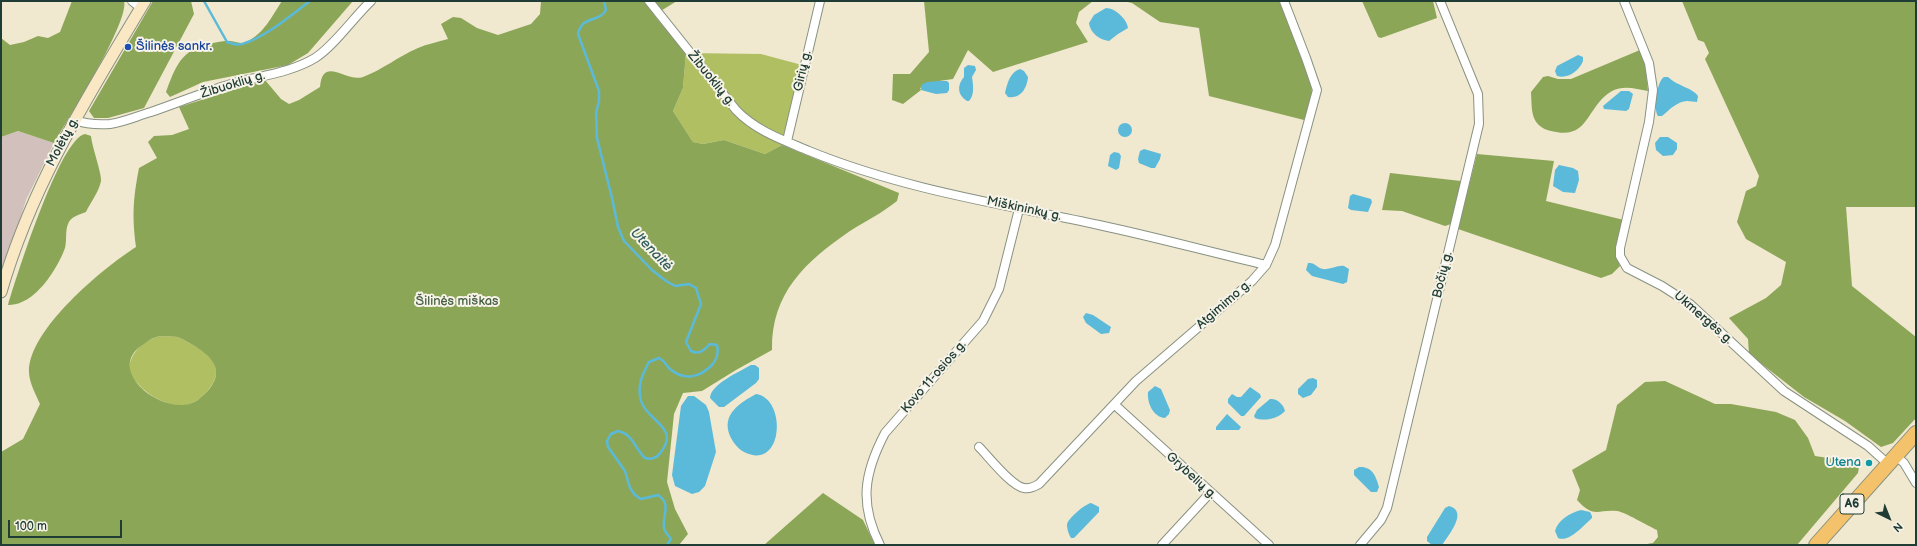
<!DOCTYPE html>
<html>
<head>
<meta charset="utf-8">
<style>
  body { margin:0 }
  #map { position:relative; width:1917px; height:546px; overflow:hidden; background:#f0e8cf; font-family:"Balsamiq Sans",sans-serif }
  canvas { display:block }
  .frame { position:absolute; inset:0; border:2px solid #1f3d34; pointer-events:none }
  .north { position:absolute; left:1869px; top:498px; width:40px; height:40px; -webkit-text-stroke:3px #f7f3e8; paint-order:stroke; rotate:137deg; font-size:11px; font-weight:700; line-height:16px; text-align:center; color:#1f3d34 }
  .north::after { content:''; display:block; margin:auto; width:14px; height:18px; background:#1f3d34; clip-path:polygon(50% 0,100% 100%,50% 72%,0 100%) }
  .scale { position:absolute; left:8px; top:520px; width:114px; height:18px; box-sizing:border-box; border:2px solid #1f3d34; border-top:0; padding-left:5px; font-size:12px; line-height:14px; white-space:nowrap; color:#1f3d34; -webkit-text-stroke:3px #f7f3e8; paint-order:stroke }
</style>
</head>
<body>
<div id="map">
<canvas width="1917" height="546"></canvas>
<div class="frame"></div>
<div class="north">N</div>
<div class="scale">100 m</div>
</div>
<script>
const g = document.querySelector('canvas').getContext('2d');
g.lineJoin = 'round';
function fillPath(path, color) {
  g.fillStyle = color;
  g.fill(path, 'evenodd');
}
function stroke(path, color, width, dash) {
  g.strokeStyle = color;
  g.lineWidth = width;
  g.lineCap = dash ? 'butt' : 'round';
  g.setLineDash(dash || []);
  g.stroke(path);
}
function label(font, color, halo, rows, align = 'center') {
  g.font = font + ' "Balsamiq Sans",sans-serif';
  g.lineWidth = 4;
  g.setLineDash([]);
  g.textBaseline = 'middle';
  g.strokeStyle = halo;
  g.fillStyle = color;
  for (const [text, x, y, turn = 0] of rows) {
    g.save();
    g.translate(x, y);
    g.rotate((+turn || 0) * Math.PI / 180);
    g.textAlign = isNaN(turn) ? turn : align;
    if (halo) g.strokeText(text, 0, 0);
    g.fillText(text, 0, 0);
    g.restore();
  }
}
fillPath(new Path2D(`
  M18,131L54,143L26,200L1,281V137Z`), '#d1c0bc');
fillPath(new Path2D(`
  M686,53L761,54L802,65L782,145L765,154L724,140L703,144L693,142L673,111L683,88Z
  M178,337C208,352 235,369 199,399C180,414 152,399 139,385C137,382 132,379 131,376C124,361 140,342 154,338C160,335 171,337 178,337Z`), '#b0bf62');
fillPath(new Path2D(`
  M72,1H124C130,21 67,121 54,143L18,131L1,137V38L10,45L24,42L38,36L48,38L60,32Z
  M153,1H191L194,14L144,108L108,118H94L89,111Z
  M282,1H353L308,53L288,65L203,82L170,97L166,92C179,56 186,46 225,41C233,40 239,45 246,42C264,34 272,16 282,1Z
  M541,1H677L654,15L686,53L683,88L673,111L693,142L703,144L724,140L765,154L782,145L899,193L897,201C882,213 866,221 850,231C806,261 771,293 772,350L736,370L702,391L683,393L674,414L667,482L675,509L688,534L679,545H1V452L23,439L40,404C36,395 29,382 29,372C28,330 103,268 136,247C132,216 133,199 139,168L157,158L148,142L154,136L172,135L189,129L179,107L265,80L281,99L289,104L299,100L320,87C323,55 346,83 363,77C382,70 399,56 418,48C427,44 438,42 448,39L441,24L453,17L461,18L477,28L498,35L531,24L540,14ZM178,337C208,352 235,370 199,399C171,422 103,373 141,346C145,344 149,339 154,338C160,335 171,337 178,337Z
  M924,1H1093L1079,12L1076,23L1088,42L993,72L968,50L953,79L939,81L920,88L921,90L903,104L892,100L893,74H910L929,52Z
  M1123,1H1280C1290,26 1313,69 1312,96C1311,104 1307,112 1304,120L1209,96L1199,28L1160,22L1132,3Z
  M1362,1H1433L1437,18L1381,38L1378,37Z
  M1682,1H1916V207H1846L1852,286L1916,337V418L1893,443L1881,447L1845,421L1804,397L1749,354L1748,339L1729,318L1766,298L1781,285L1786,262L1746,239L1737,222L1746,191L1756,186L1759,176L1705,59L1709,53L1704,42L1698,40Z
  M1640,50L1645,64L1648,91C1636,89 1624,85 1612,91C1585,107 1590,141 1551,131C1530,126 1532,110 1531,92L1543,77L1548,76L1558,79H1571Z
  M85,134L91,136C92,147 102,174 101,181C99,192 90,203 86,212C79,215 71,216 68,224C65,231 67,241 65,248C57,270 34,306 8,305C16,278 60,138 85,134Z
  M1477,154L1554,161L1546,201L1624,220L1617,258L1620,266L1612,274L1601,278L1458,229Z
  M1390,173L1461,181L1451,224L1445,226L1402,211L1382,210Z
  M1665,381L1715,404H1731L1776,412L1795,420L1808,438L1815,456L1855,462L1859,467L1858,473L1797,545H1641L1653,543L1658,537L1657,530C1648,526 1625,512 1617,511C1598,509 1594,519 1577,500L1580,490L1572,470L1606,450L1617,405L1645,382Z
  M823,493L863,520L875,545H764Z`), '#8ca658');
fillPath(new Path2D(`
  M1106,8C1115,8 1127,19 1128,28L1118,34L1109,41C1100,40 1090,33 1089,23L1094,15Z
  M1578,55L1583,57V61C1579,71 1568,79 1557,76L1555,71L1557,66Z
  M968,65L975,66L976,70L972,77C973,84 975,95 969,101H967C957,95 957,85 964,77V68Z
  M1020,69L1024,71L1028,77C1027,88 1021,99 1008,97L1005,93C1007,84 1010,72 1020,69Z
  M1664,77H1668C1677,86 1693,88 1698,96L1697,102C1694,102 1691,101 1687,101C1678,101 1669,110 1662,116H1658C1653,109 1657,81 1664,77Z
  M939,81H947L949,83V90L947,93L936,94L921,90V85L927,82Z
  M1621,91H1629L1633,94L1629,109L1626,111L1604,109L1603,106Z
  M1118 130a7 7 0 1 1 14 0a7 7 0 1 1-14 0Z
  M1660,137H1668L1677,143V149L1673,155L1663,156L1656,150L1655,143Z
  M1144,149L1161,154L1160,159L1155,168H1151L1139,163L1138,159L1140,151Z
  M1114,152L1119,153L1121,156L1119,168L1116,170L1108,166L1110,155Z
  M1559,165L1573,168L1578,171L1579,180L1575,193L1563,192L1553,186L1555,170Z
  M1353,194L1371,199L1372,202L1368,212L1351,210L1348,208L1350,196Z
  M1308,263C1315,262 1317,268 1323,269C1330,270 1337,265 1344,266L1349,269L1347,282L1343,284L1312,276L1306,270Z
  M1086,313L1093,315L1111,327L1109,333L1101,334L1086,323L1083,317Z
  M751,365H755L759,368V379L756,383L724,407H719L710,398C711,384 739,372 751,365Z
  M1308,379L1313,378L1317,380V387L1311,395L1303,398L1298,394V389Z
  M1155,386L1161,389L1170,410L1169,414L1165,418C1153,417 1147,403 1148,392Z
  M1250,387L1260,394L1261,397L1244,416H1241L1228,403V399L1232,394L1237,397H1241Z
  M756,394C787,398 784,472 744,452C737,448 733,442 730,436C721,414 740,403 756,394Z
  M688,396H694L706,405L709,412L716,452L705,486L699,492L692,494L675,486L672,475L681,406Z
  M1270,399C1277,398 1284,405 1285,411C1279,418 1265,422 1255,418L1254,416L1257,410Z
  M1227,414L1241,427L1239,430H1216V427Z
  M1359,467C1372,466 1376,476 1379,487L1377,492H1371L1354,475V470Z
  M1091,503L1099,507V512L1074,538H1071C1069,535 1067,529 1067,525C1067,519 1085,504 1091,503Z
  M1449,506C1469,511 1448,536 1442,545H1432L1427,541V537L1445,508Z
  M1581,510L1590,512L1592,516V518C1584,525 1569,543 1558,538L1555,531C1558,520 1570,513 1581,510Z`), '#5bbad9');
stroke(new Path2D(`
  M204,1L227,42C232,44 239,46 245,43C267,36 291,15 310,1
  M604,1L606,10C599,23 582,15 578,34L599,91V101L596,113L597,138L612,198L618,227L624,241L652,270L666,281L675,286L689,284L696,288L701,304L686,342L691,351C700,355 704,350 710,344L717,345C719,353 717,359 712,365C699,378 684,381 670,369C666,365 665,361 659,358L649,362C642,375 637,386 641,401C647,421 680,427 661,452C657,458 652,460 645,458C635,449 633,434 618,431L611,434L607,441L608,447L625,471L630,488L635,495L641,499L658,495C672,504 662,515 664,528C664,531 669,536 671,539L667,545`), '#5bbad9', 2.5);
const street = new Path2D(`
  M132,1L141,8
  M649,1L736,110C756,131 783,140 809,151C902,189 1001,204 1099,225C1155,237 1210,252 1266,265
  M1624,1L1649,63L1653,90L1649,122L1620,248V256L1627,268L1662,286L1690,304L1784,391L1868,446L1888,464
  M74,120C86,124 97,125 110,124C124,122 137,116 151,112C177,103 204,92 231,84C259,76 290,73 315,58C334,46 354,17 371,1
  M787,141L820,1
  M1115,405L1269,545
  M979,447C989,457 1011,486 1024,488C1029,489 1034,487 1039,484L1136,381L1252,281L1266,265L1275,245L1317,90L1306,58L1284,1
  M1896,456L1904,463L1916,483
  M880,545C859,504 864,473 885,433L983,321L999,289L1019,209
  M1162,545L1210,493
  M1360,545L1381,520L1387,508L1479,124L1478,94L1440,1`);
const secondary = new Path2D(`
  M1,292C32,184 88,96 145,1`);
const highway = new Path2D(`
  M1816,545L1916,433`);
stroke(street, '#889282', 10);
stroke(secondary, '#889282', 13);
stroke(highway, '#889282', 16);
stroke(street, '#fff', 8);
stroke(secondary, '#fae7c3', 11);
stroke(highway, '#f3c26a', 14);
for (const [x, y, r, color] of [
  [128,47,4,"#1a4fb4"],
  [1869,463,4,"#0f9aa8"]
]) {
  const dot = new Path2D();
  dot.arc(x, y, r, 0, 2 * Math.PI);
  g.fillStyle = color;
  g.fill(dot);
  stroke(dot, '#f7f3e8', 1.5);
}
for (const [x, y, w] of [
  [1852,504,24]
]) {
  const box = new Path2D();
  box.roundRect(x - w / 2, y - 10, w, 20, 3);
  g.fillStyle = '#f7f3e8';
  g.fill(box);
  stroke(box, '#1f3d34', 1);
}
label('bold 12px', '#1f3d34', null, [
  ["A6",1852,504]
]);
label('13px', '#164399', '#f7f3e8', [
  ["Šilinės sankr.",136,47]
], 'left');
label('13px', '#1f3d34', '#f7f3e8', [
  ["Girių g.",803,71,-77],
  ["Žibuoklių g.",711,79,51],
  ["Žibuoklių g.",233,85,-17],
  ["Molėtų g.",63,142,-62],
  ["Miškininkų g.",1024,209,12],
  ["Bočių g.",1443,275,-76],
  ["Atgimimo g.",1224,305,-41],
  ["Ukmergės g.",1703,318,41],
  ["Kovo 11-osios g.",934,377,-49],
  ["Grybelių g.",1191,476,42]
]);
label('13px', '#435e40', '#f7f3e8', [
  ["Šilinės miškas",457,302]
]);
label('13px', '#0d838f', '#f7f3e8', [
  ["Utena",1861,463]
], 'right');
label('italic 14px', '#2e5c5d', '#f7f3e8', [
  ["Utenaitė",651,250,46]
]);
</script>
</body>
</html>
